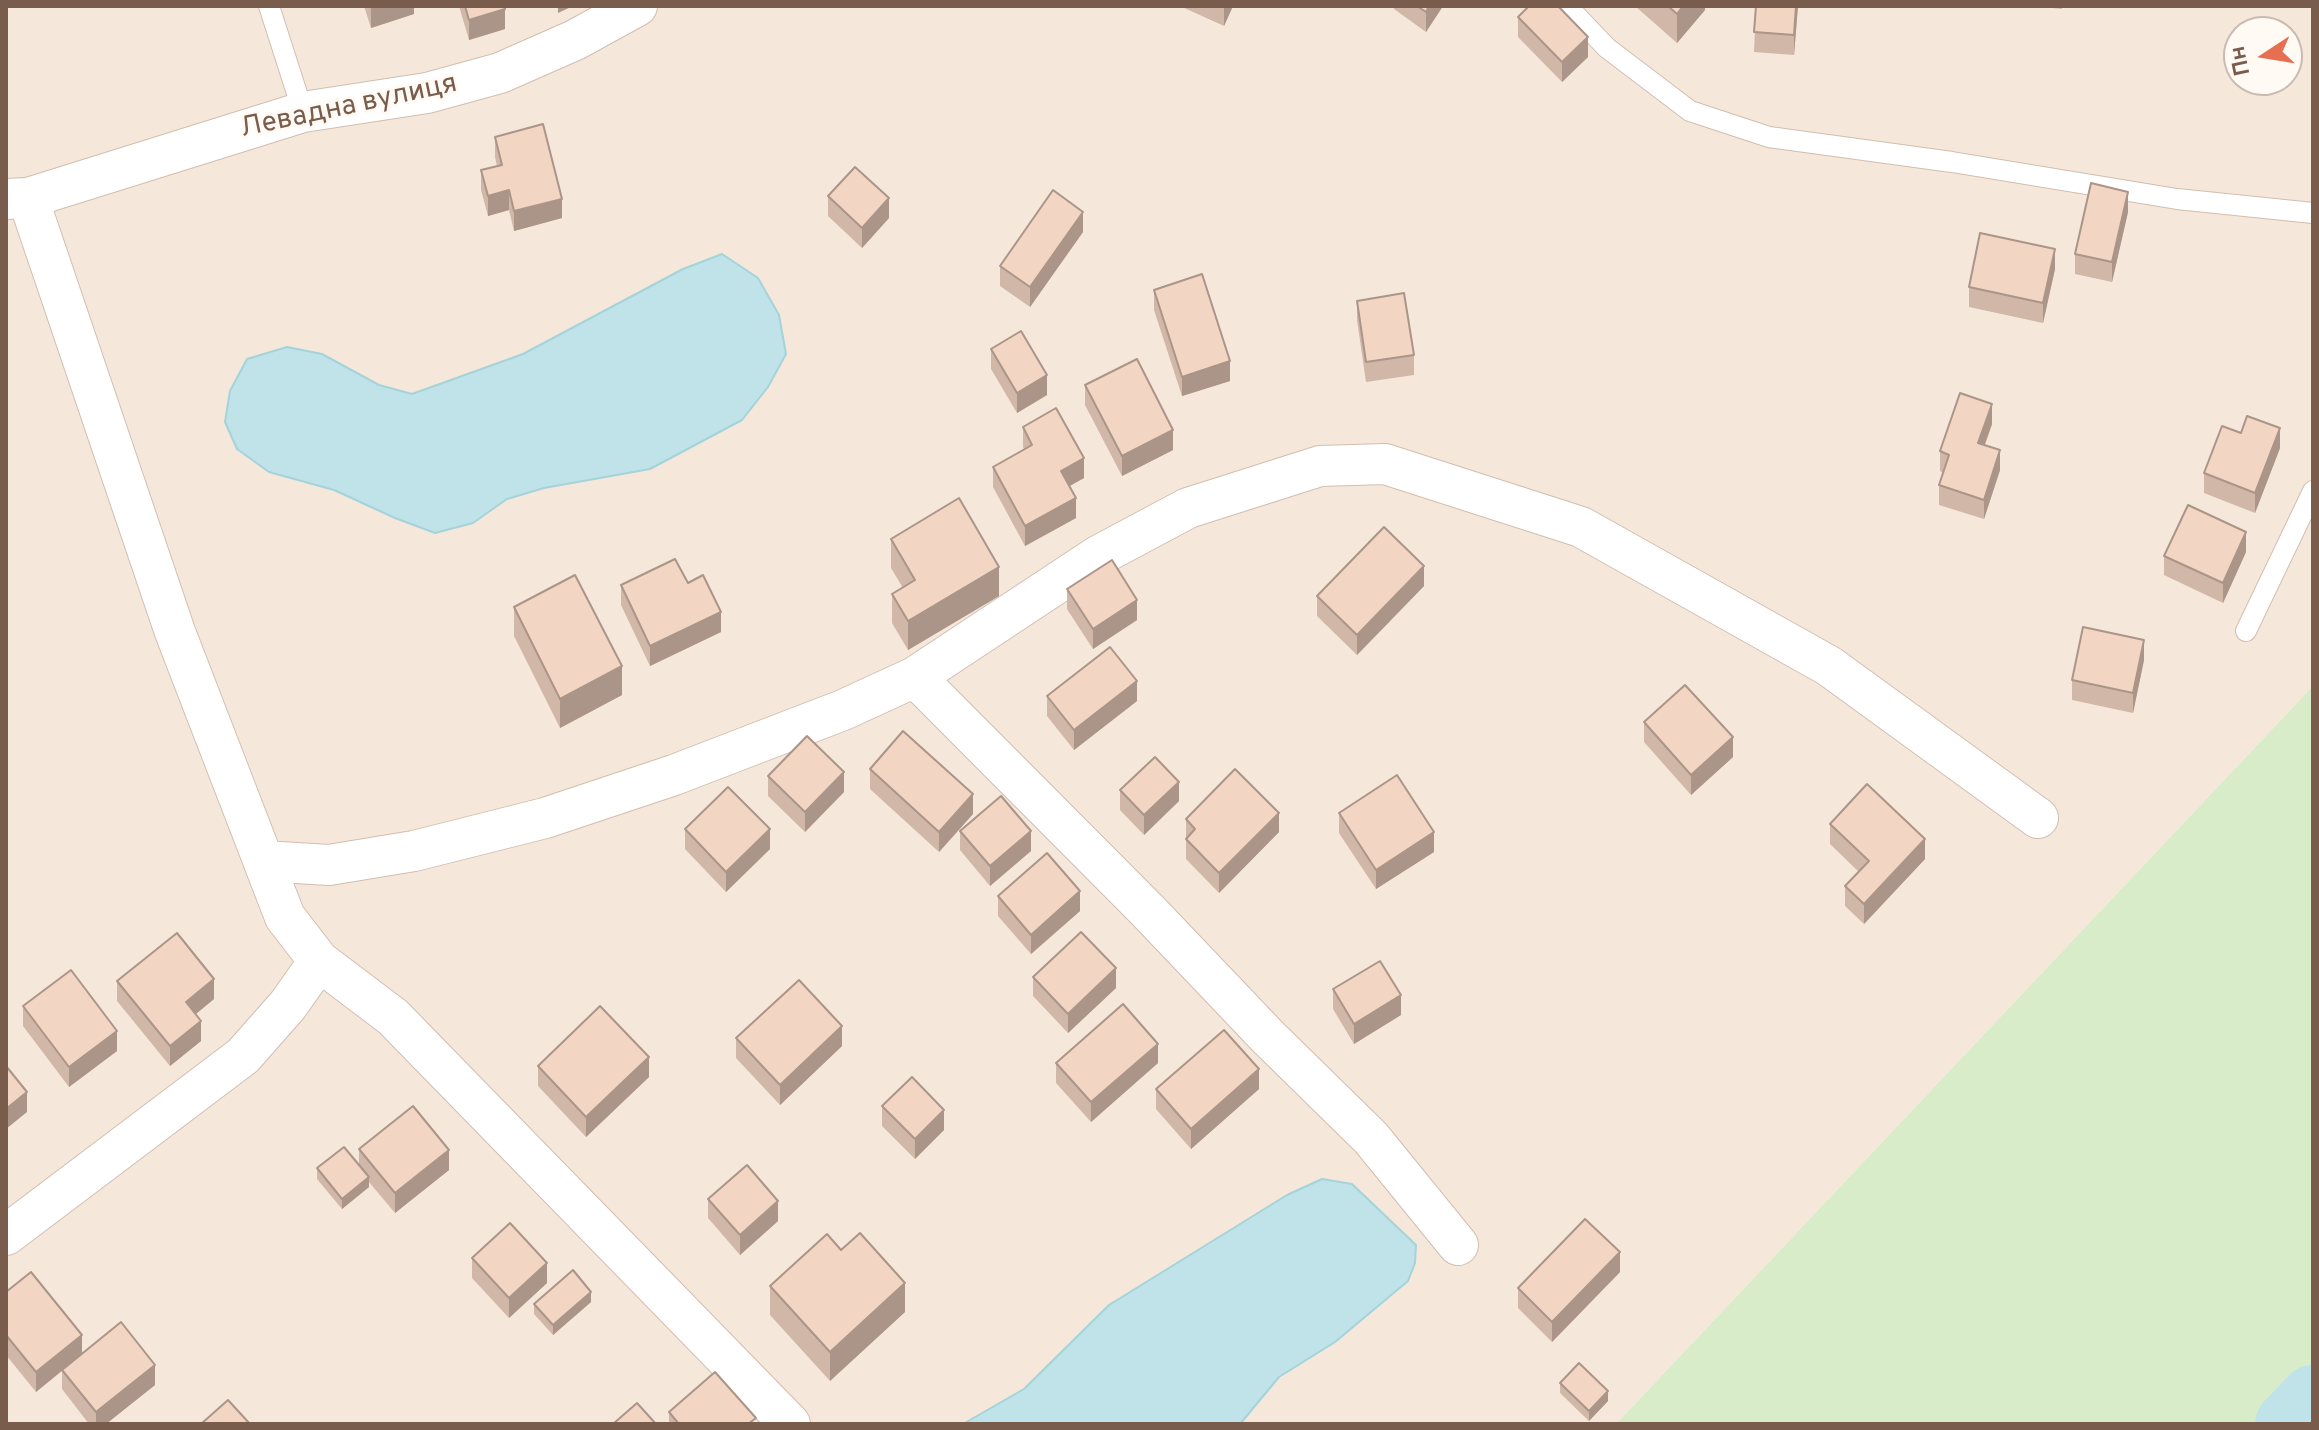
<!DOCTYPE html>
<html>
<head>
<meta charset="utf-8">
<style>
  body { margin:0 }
  #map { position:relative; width:2319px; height:1430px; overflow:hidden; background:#fdf6ec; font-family:Overpass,sans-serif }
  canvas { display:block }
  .frame { position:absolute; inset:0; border:8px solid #7a5c4d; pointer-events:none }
  .north { position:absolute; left:2223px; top:16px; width:80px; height:80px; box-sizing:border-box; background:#fffaf3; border:2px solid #cabbb1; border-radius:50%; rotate:258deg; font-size:22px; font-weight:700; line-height:32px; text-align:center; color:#7a5c4d }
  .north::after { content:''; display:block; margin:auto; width:28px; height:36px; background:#e76f51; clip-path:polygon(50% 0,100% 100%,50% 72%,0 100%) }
</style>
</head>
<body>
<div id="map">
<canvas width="2319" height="1430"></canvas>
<div class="frame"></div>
<div class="north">Пн</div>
</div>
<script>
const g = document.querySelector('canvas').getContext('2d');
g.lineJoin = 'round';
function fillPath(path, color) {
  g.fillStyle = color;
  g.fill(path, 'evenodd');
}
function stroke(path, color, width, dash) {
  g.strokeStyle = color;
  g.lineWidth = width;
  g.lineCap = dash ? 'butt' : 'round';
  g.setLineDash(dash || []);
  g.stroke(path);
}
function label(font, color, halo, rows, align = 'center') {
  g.font = font + ' Overpass,sans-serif';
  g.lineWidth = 6;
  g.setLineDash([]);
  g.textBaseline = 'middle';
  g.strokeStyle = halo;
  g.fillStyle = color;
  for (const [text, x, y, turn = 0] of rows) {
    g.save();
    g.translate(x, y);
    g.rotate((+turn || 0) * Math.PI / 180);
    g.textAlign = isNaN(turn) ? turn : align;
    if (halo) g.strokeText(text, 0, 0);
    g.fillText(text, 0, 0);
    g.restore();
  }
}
fillPath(new Path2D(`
  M6,6H2313V686L1616,1424H6ZM2239,32H2287V80H2239Z`), '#f5e8da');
fillPath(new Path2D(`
  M2313,686V1424H1616Z`), '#d8ecc9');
const water = new Path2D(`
  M722,254L758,278L779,315L786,354L768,387L742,420L650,469L544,488L507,499L473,523L435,533L395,518L334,490L269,472L237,449L225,422L230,391L247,359L287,347L322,354L379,385L412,394L523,354L683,269Z
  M1322,1179L1352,1184L1416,1245L1415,1263L1408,1281L1335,1342L1279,1377L1240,1424H963L1024,1389L1109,1305L1287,1195Z`);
fillPath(water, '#bfe3e8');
stroke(water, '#a5d3da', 2);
stroke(new Path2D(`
  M2288,1424L2313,1398`), '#bfe3e8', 66);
const service = new Path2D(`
  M269,6L303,112
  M1567,6L1607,48L1690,111L1769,137L1952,162L2177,199L2313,213
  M2246,631L2313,491`);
const minor = new Path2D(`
  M28,198L175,632L285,917L319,961L393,1017L790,1424
  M6,199L28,198L303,112L427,93L500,73L575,40L637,6
  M915,677L1148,911L1267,1036L1371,1138L1458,1245
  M264,861L329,865L414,851L545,818L674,775L843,710L915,677L1098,556L1188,508L1320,466L1385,464L1581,527L1829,666L2038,818
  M6,1235L243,1056L288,1005L319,961`);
stroke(service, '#d1beb0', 22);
stroke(minor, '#d1beb0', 42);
stroke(service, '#fff', 20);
stroke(minor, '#fff', 40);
fillPath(new Path2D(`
  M364,6H414V14L371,28Z
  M459,6H505V29L469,40Z
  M1180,6H1233L1224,26Z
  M1394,6H1443L1426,32L1394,9Z
  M1635,6H1705V10L1677,43Z
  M1756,6H1798L1794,55L1754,52Z
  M2033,6H2062V9Z
  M1518,17L1588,57L1562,82L1518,37Z
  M495,137L562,218L514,231L509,210L488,216L481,190V170L497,166L495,157Z
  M828,196L889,218L862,248L828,216Z
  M2128,212L2112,282L2075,274V254Z
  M1083,232L1030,307L1000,286V266Z
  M2055,269L2043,323L1969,307V287Z
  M1154,290L1230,381L1182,396L1154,310Z
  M1357,301L1414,355V375L1366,382L1357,320Z
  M991,349L1047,395L1017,413L991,369Z
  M1085,385L1173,450L1122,476L1085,405Z
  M1992,424L1985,445L2000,470L1984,519L1939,505V485L1943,473L1940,471V451Z
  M1023,427L1084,478L1069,486L1076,518L1025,546L993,487V467L1024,449L1023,447Z
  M2280,448L2255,513L2204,493V473Z
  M891,539L999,596L908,650L892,623V594L903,588L891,568Z
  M2246,552L2223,603L2164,575V556Z
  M688,583L721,632L650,666L621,605V585Z
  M1424,586L1357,655L1317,616V596Z
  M1067,589L1137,620L1093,649L1067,609Z
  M514,607L622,695L560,728L514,636Z
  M2144,660L2133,713L2072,700V680Z
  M1047,696L1137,701L1074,750L1047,716Z
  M1644,722L1733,757L1691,795L1644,742Z
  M870,769L973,814L939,852L870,789Z
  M768,776L844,792L805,832L768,796Z
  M1120,790L1179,801L1144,835L1120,810Z
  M1339,813L1434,852L1376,889L1339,833Z
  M1186,819L1279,832L1219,893L1186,859Z
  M1830,824L1925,859L1864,924L1845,906V886L1859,872L1830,844Z
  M685,829L770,849L726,892L685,849Z
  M960,831L1031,851L990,886L960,850Z
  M998,896L1080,911L1031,954L998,916Z
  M1033,977L1116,988L1068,1033L1033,996Z
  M117,981L214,999L196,1014L201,1041L170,1066L117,1001Z
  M1333,989L1401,1015L1354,1044L1333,1009Z
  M23,1006L117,1051L69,1087L23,1026Z
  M736,1038L842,1046L780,1105L736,1058Z
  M1056,1063H1158L1091,1122L1056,1083Z
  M538,1066L649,1077L586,1137L538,1086Z
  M1156,1089H1259L1191,1149L1156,1109Z
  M882,1106L944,1130L915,1159L882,1126Z
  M359,1149L449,1170L395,1213L369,1182V1187L342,1209L317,1179V1168L359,1165Z
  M708,1199L778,1221L740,1255L708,1218Z
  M841,1250L905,1312L830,1381L770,1315V1286Z
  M472,1258L547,1283L509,1318L472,1278Z
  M1620,1272L1552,1342L1518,1308V1288Z
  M6,1292L82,1354L155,1385L106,1424H89L62,1389V1371L36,1392L6,1355Z
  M591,1302L553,1335L534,1314V1304Z
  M1560,1383L1608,1401L1589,1421L1560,1393Z
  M669,1412L756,1424H669Z`), '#d1b7a8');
fillPath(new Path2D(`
  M377,6H414V14L371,28V8Z
  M558,6H573L558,13Z
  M1224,6H1233L1224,26Z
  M1429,6H1443L1426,32V12Z
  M1683,6H1705V10L1677,43V14Z
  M1796,6H1798L1794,55V35Z
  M505,9V29L469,40V20Z
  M1588,37V57L1562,82V62Z
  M509,190V210L488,216V196Z
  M2128,192V212L2112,282V262Z
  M889,198V218L862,248V228Z
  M562,199V218L514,231V211Z
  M1083,212V232L1030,307V287Z
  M2055,249V269L2043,323V303Z
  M1230,361V381L1182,396V377Z
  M1047,375V395L1017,413V393Z
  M1992,404V424L1978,463V443Z
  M2280,428V448L2255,513V493Z
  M1173,430V450L1122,476V456Z
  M7,435V464L6,465V436Z
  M2000,450V470L1984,519V500Z
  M1084,458V478L1061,491V471Z
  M1076,498V518L1025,546V526Z
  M2246,532V552L2223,603V583Z
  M1424,566V586L1357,655V635Z
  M999,567V596L908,650V621Z
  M1137,600V620L1093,649V629Z
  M721,612V632L650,666V646Z
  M2144,640V660L2133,713V693Z
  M622,666V695L560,728V699Z
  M1137,681V701L1074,750V730Z
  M1733,737V757L1691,795V775Z
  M844,772V792L805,832V812Z
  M1179,782V801L1144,835V815Z
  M973,794V814L939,852V832Z
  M1279,813V832L1219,893V873Z
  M770,829V849L726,892V872Z
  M1031,831V851L990,886V866Z
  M1434,832V852L1376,889V870Z
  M1925,839V859L1864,924V904Z
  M1080,891V911L1031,954V935Z
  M1116,968V988L1068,1033V1014Z
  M214,979V999L186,1022V1002Z
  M1401,995V1015L1354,1044V1024Z
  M201,1021V1041L170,1066V1046Z
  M842,1026V1046L780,1105V1085Z
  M117,1031V1051L69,1087V1067Z
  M1158,1044V1063L1091,1122V1102Z
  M649,1057V1077L586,1137V1117Z
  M1259,1069V1089L1191,1149V1129Z
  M27,1092V1112L6,1129V1109Z
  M944,1110V1130L915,1159V1139Z
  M449,1150V1170L395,1213V1193Z
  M369,1177V1187L342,1209V1199Z
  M778,1201V1221L740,1255V1235Z
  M1620,1252V1272L1552,1342V1322Z
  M547,1263V1283L509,1318V1298Z
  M905,1283V1312L830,1381V1352Z
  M591,1292V1302L553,1335V1325Z
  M82,1335V1354L36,1392V1372Z
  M155,1365V1385L106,1424H96V1412Z
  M1608,1391V1401L1589,1421V1411Z`), '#aa9588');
const building = new Path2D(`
  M465,6H505V9L469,20Z
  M1417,6H1429L1426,12Z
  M1529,6H1558L1588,37L1562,62L1518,17Z
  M1668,6H1683L1677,14Z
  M1756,6H1796L1794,35L1754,32Z
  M543,124L562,199L514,211L509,190L488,196L481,170L502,165L495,137Z
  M855,167L889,198L862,228L828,196Z
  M2091,183L2128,192L2112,262L2075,254Z
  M1053,190L1083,212L1030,287L1000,266Z
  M1980,233L2055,249L2043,303L1969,287Z
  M1202,274L1230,361L1182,377L1154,290Z
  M1404,293L1414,355L1366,362L1357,301Z
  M1021,331L1047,375L1017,393L991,349Z
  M1137,359L1173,430L1122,456L1085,385Z
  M1960,393L1992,404L1978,443L2000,450L1984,500L1939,485L1949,455L1940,451Z
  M1056,408L1084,458L1061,471L1076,498L1025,526L993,467L1032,445L1023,427Z
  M2247,416L2280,428L2255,493L2204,473L2222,426L2241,433Z
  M959,498L999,567L908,621L892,594L915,580L891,539Z
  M2188,505L2246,532L2223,583L2164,556Z
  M1384,527L1424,566L1357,635L1317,596Z
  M675,559L688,583L703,575L721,612L650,646L621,585Z
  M1112,560L1137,600L1093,629L1067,589Z
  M575,575L622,666L560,699L514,607Z
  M2083,627L2144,640L2133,693L2072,680Z
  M1110,647L1137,681L1074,730L1047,696Z
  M1685,685L1733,737L1691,775L1644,722Z
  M903,731L973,794L939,832L870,769Z
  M807,736L844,772L805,812L768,776Z
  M1155,757L1179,782L1144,815L1120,790Z
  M1235,769L1279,813L1219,873L1186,839L1195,829L1186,819Z
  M1397,775L1434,832L1376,870L1339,813Z
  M1867,784L1925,839L1864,904L1845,886L1869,861L1830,824Z
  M728,787L770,829L726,872L685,829Z
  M1001,796L1031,831L990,866L960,831Z
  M1047,853L1080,891L1031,935L998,896Z
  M1081,932L1116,968L1068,1014L1033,977Z
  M177,933L214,979L186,1002L201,1021L170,1046L117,981Z
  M1380,961L1401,995L1354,1024L1333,989Z
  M71,970L117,1031L69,1067L23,1006Z
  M799,980L842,1026L780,1085L736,1038Z
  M1123,1004L1158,1044L1091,1102L1056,1063Z
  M600,1006L649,1057L586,1117L538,1066Z
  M1224,1030L1259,1069L1191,1129L1156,1089Z
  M6,1066L27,1092L6,1109Z
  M912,1077L944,1110L915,1139L882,1106Z
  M413,1106L449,1150L395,1193L359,1149Z
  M344,1147L369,1177L342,1199L317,1168Z
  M747,1165L778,1201L740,1235L708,1199Z
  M1585,1219L1620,1252L1552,1322L1518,1288Z
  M510,1223L547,1263L509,1298L472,1258Z
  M860,1233L905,1283L830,1352L770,1286L827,1234L841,1250Z
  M573,1270L591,1292L553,1325L534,1304Z
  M31,1272L82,1335L36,1372L6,1335V1292Z
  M121,1322L155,1365L96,1412L62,1370Z
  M1579,1363L1608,1391L1589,1411L1560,1383Z
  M715,1372L756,1418L748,1424H679L669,1412Z
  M228,1400L250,1424H201Z
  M637,1403L656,1424H613Z`);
fillPath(building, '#f3d5c3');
stroke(building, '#aa9588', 2);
label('28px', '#7a5c4d', '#fffaf3', [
  ["Левадна вулиця",349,108,-12]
]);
</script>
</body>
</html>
